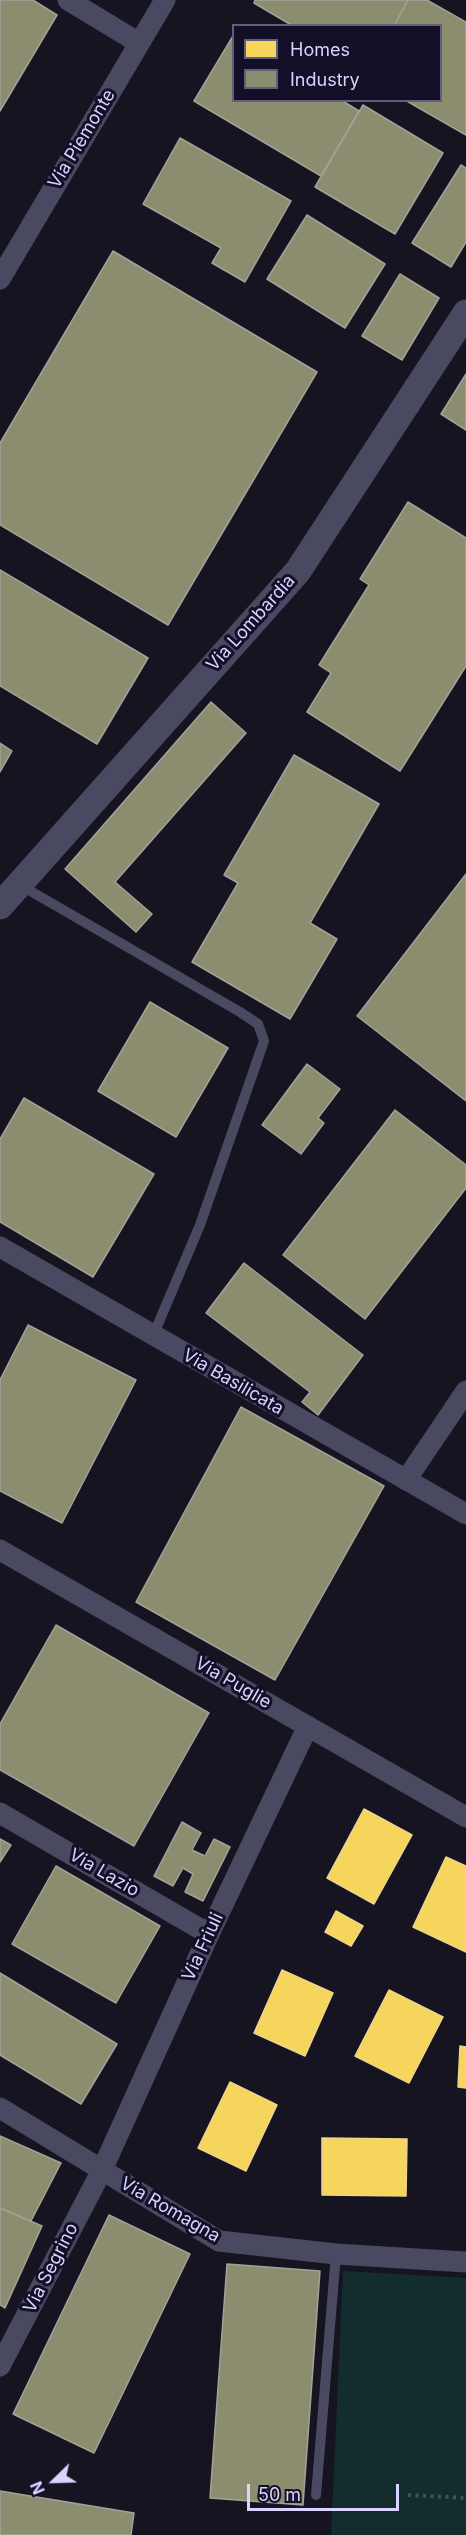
<!DOCTYPE html>
<html>
<head>
<meta charset="utf-8">
<style>
  body { margin:0 }
  #map { position:relative; width:466px; height:2535px; overflow:hidden; background:#161421; font-family:Inter,sans-serif }
  canvas { display:block }
  .legend { position:absolute; left:232px; top:24px; width:210px; height:78px; box-sizing:border-box; background:#130f26; border:2px solid #625e7d; margin:0; padding:8px 10px; list-style:none; font-size:18px; color:#d9d4ff }
  .legend li { display:flex; align-items:center; gap:12px; height:30px }
  .legend b { width:30px; border:2px solid #625e7d }
  .north { position:absolute; left:24px; top:2451px; width:60px; height:60px; -webkit-text-stroke:4px #130f26; paint-order:stroke; rotate:247deg; font-size:16px; font-weight:700; line-height:24px; text-align:center; color:#d9d4ff }
  .north::after { content:''; display:block; margin:auto; width:21px; height:27px; background:#d9d4ff; clip-path:polygon(50% 0,100% 100%,50% 72%,0 100%) }
  .scale { position:absolute; left:247px; top:2484px; width:152px; height:27px; box-sizing:border-box; border:3px solid #d9d4ff; border-top:0; padding-left:8px; font-size:18px; line-height:21px; white-space:nowrap; color:#d9d4ff; -webkit-text-stroke:4px #130f26; paint-order:stroke }
</style>
</head>
<body>
<div id="map">
<canvas width="466" height="2535"></canvas>
<ul class="legend">
<li><b style="height:16px;background:#f6d55c"></b>Homes</li>
<li><b style="height:16px;background:#8c8c6e"></b>Industry</li>
</ul>
<div class="north">N</div>
<div class="scale">50 m</div>
</div>
<script>
const g = document.querySelector('canvas').getContext('2d');
g.lineJoin = 'round';
function fillPath(path, color) {
  g.fillStyle = color;
  g.fill(path, 'evenodd');
}
function stroke(path, color, width, dash) {
  g.strokeStyle = color;
  g.lineWidth = width;
  g.lineCap = dash ? 'butt' : 'round';
  g.setLineDash(dash || []);
  g.stroke(path);
}
function label(font, color, halo, rows, align = 'center') {
  g.font = font + ' Inter,sans-serif';
  g.lineWidth = 6;
  g.setLineDash([]);
  g.textBaseline = 'middle';
  g.strokeStyle = halo;
  g.fillStyle = color;
  for (const [text, x, y, turn = 0] of rows) {
    g.save();
    g.translate(x, y);
    g.rotate((+turn || 0) * Math.PI / 180);
    g.textAlign = isNaN(turn) ? turn : align;
    if (halo) g.strokeText(text, 0, 0);
    g.fillText(text, 0, 0);
    g.restore();
  }
}
fillPath(new Path2D(`
  M343,2271L466,2278V2535H331Z`), '#132c2d');
const homes = new Path2D(`
  M364,1809L412,1835L374,1904L327,1878Z
  M446,1857L466,1866V1952L413,1927Z
  M336,1911L363,1926L351,1946L325,1932Z
  M282,1970L333,1993L305,2056L254,2033Z
  M389,1990L443,2017L409,2083L355,2056Z
  M460,2046L466,2047V2088L458,2087Z
  M230,2082L277,2105L246,2171L198,2148Z
  M322,2138L407,2139L406,2196L322,2195Z`);
fillPath(homes, '#f6d55c');
stroke(homes, '#edd58d', 1.5);
const industry = new Path2D(`
  M0,0H33L57,15L0,111Z
  M255,0H408L394,26H293L254,3Z
  M408,0H427L466,22V135L405,100H440V26H394Z
  M233,36L234,100H341L359,111L321,176L194,101Z
  M363,105L443,153L395,234L315,187Z
  M180,138L291,201L245,282L212,263L221,248L143,204Z
  M461,165L466,168V242L451,267L412,243Z
  M307,215L385,264L345,328L267,279Z
  M113,251L317,372L168,625L0,525V443Z
  M400,274L439,298L402,360L362,336Z
  M466,374V430L441,414Z
  M408,502L466,538V666L400,771L307,712L331,673L319,665L369,585L360,579Z
  M0,570L148,658L97,744L0,686Z
  M211,702L246,733L115,882L152,914L136,932L65,869Z
  M0,743L12,751L0,772Z
  M294,755L379,804L310,923L337,939L290,1019L192,962L238,883L224,875Z
  M466,874V1101L357,1016Z
  M150,1002L228,1048L176,1137L98,1091Z
  M307,1064L340,1089L318,1118L324,1123L301,1154L262,1125Z
  M24,1098L154,1174L93,1277L0,1222V1139Z
  M395,1110L466,1165V1188L365,1319L283,1255Z
  M244,1263L363,1355L318,1415L302,1402L310,1392L206,1313Z
  M28,1325L136,1380L62,1523L0,1491V1380Z
  M241,1407L384,1486L275,1680L136,1602Z
  M56,1625L209,1713L134,1846L0,1770V1724Z
  M182,1822L201,1833L192,1850L205,1856L214,1839L230,1847L203,1901L185,1892L193,1874L183,1868L173,1886L154,1876Z
  M0,1839L11,1845L0,1862Z
  M56,1866L160,1926L116,2003L12,1944Z
  M0,1973L117,2044L81,2104L0,2055Z
  M0,2136L61,2163L31,2221L0,2208Z
  M0,2208L42,2226L5,2308L0,2305Z
  M109,2215L190,2254L94,2453L13,2414Z
  M227,2264L320,2271L303,2505L210,2498Z
  M0,2491L134,2513L131,2535H0Z`);
fillPath(industry, '#8c8c6e');
stroke(industry, '#a3a29a', 1.5);
stroke(new Path2D(`
  M408,2495L466,2498`), '#44505f', 4, [3, 4.5]);
stroke(new Path2D(`
  M20,885L240,1012L258,1024L264,1041L200,1225L153,1336
  M316,2495L336,2254`), '#4a4962', 10);
stroke(new Path2D(`
  M68,0L139,43
  M0,279L165,0
  M0,1247L466,1514
  M406,1480L466,1391
  M0,1550L466,1817
  M0,1813L209,1934
  M0,2108L219,2241L336,2254L466,2262
  M0,2366L102,2170L209,1934L308,1726`), '#4a4962', 21);
stroke(new Path2D(`
  M0,906L298,571L466,313`), '#4a4962', 27);
label('18px', '#d9d4ff', '#130f26', [
  ["Via Piemonte",82,139,-59],
  ["Via Lombardia",251,623,-48],
  ["Via Basilicata",233,1382,30],
  ["Via Puglie",233,1683,30],
  ["Via Lazio",104,1873,30],
  ["Via Friuli",203,1947,-65],
  ["Via Romagna",170,2210,30],
  ["Via Segrino",51,2268,-63]
]);
</script>
</body>
</html>
